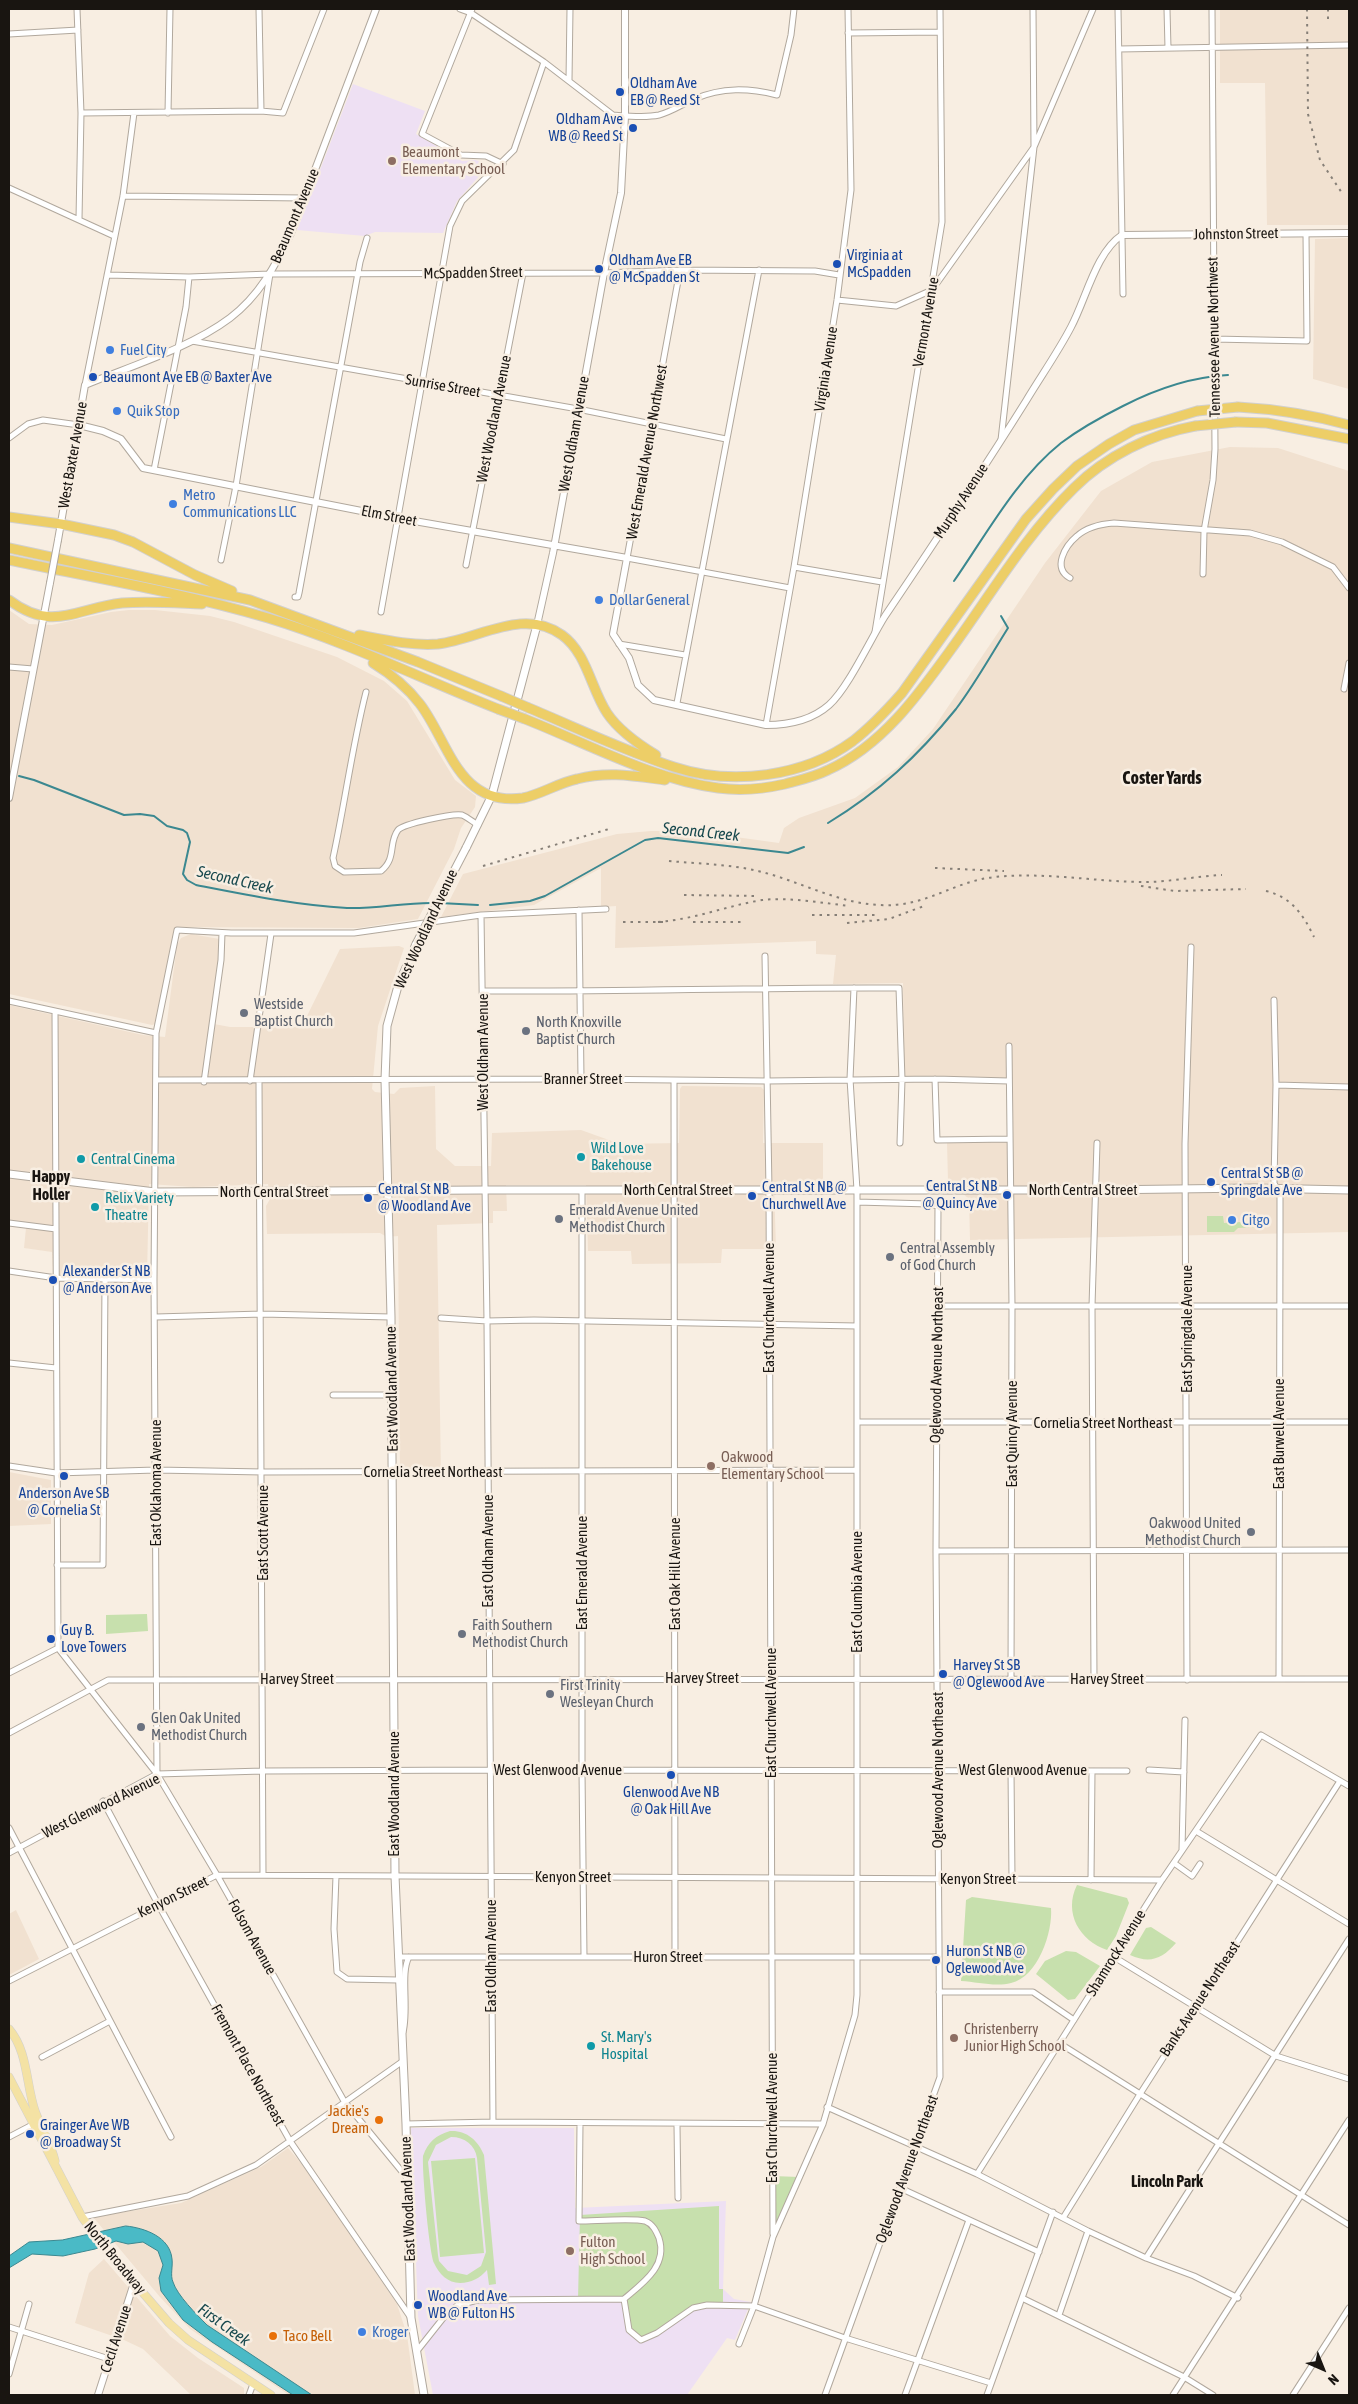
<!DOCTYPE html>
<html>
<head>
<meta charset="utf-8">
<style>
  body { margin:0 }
  #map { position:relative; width:1358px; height:2404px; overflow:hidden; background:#f8eee2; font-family:"Asap Condensed",sans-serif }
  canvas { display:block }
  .frame { position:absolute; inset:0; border:10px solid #191511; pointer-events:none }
  .north { position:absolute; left:1298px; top:2344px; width:50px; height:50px; -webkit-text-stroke:4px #f8eee2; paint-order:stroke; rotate:136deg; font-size:14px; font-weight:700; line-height:20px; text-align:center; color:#191511 }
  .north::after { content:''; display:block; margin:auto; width:18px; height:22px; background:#191511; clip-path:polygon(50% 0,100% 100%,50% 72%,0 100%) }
</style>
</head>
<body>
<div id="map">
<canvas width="1358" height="2404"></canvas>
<div class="frame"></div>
<div class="north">N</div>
</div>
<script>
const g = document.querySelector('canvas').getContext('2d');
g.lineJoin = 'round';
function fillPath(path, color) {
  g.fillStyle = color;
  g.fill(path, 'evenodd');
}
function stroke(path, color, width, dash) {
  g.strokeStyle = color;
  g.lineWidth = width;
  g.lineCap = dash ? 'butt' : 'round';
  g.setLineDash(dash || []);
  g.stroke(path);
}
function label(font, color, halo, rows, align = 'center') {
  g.font = font + ' "Asap Condensed",sans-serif';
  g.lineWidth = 5;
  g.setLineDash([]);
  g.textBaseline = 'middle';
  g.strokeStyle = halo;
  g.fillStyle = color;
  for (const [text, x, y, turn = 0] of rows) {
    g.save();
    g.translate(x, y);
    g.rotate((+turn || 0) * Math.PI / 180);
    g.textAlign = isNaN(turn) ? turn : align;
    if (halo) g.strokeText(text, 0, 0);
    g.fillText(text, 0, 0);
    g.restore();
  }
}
fillPath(new Path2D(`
  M1220,9H1349V225H1267L1265,83H1220Z
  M1349,238V389L1313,379L1315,239Z
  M1230,447L1278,448L1349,471V1232L970,1240L969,1199L948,1181L947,1143L1012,1141L1011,1080L904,1079L903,983L833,984L836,955L816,954V941L615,948L616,906L601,907V868L534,905L441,917L463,874L617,834L651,831H692L779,843L784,828L799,818L855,798L898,767L933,729L1045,563L1101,491L1152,462Z
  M9,610L29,624L52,625L111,612L129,610H155L210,616L234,622L337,657L384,681L407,701L455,780L476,796L475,807L461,828L454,849L418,919L359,928L175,927L155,1024L152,1025L9,994Z
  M191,934L225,940L224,960L214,1024L230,1027H298L307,1016L340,949L399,946L404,948L378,1026L372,1089L375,1092L394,1094L400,1088L435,1086L436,1149L455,1166H491L492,1133L581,1130L620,1144L679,1143L680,1089L682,1086L761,1087L764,1090L763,1143H823V1184H774L776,1249H722L721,1263L632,1264L631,1251H588L586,1185H506L507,1211H493V1223L437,1225L441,1476H400L398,1236L387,1237L380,1233L267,1234L266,1206L270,1199L268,1184L193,1187L149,1184L147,1276L64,1275L53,1273L52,1252L24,1248L26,1228L9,1226V1005L143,1035L165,1037L177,945L181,938Z
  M9,1472L51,1480V1524L9,1526Z
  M16,1910L39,1959L9,1975V1914Z
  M288,2148L307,2170L397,2304L407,2335L415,2395H289L190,2329L160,2297L93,2217L181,2203L261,2167Z
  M104,2259L170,2336L198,2358L244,2388V2395H191L143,2349L124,2340L75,2323L89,2273Z`), '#f1e1d0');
fillPath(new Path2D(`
  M353,84L425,111L416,134L462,161L475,160L482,162L484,167L481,174L457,201L443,233L375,232L365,236L297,230Z
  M411,2128H574L575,2208L726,2201L723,2289L734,2299L751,2302L735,2340L727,2338L687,2395H433L418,2316Z`), '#eee0f3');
fillPath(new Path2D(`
  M1207,1216H1223L1224,1223L1258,1221L1259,1231L1258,1227L1238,1228L1234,1232H1207Z
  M147,1614L148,1631L106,1634V1615Z
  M1077,1885L1127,1898L1129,1903L1116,1936L1107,1950C1080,1941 1063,1913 1077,1885Z
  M972,1897L1051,1908C1053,1932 1038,1977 1011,1983C996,1987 977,1982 961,1981L966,1900Z
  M1151,1927L1176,1943C1162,1959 1150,1964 1130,1955L1146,1928Z
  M1066,1951L1076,1952L1100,1966L1075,1999L1068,2000L1036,1974L1045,1961Z
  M450,2131C466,2130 478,2140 484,2155L496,2284L489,2285L487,2270C480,2278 471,2283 460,2283C448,2283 439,2274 434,2263C429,2251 422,2172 423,2156C428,2142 436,2135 450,2131ZM451,2137C465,2137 475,2145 477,2158L486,2252L481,2266L467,2275L448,2271L439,2261L438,2255L428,2162L436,2145Z
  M475,2158L484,2253L440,2257L431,2161Z
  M773,2176L799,2177L773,2237Z
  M719,2206V2289H723V2306L693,2308L673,2323L641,2340L629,2330L624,2299H578L580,2215Z`), '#c7e0ad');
const water = new Path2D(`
  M126,2226C145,2228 170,2237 172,2259C173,2267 170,2275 173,2282C177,2295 197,2315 207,2325L312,2395H293L212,2342L183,2320L161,2291L159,2278L163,2265L158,2251L143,2242L128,2244L116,2241L95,2249L63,2256L32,2254L9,2268V2256L29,2242L62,2240Z`);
fillPath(water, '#4abac6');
stroke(water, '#3b8890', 1);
stroke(new Path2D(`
  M954,581C986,535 1016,479 1061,443C1081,428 1101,417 1123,406C1156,389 1191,377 1228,375
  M19,776L34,780L124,815L140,814L154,816L167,826L183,830L187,833L190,842L183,874L187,880L196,885C247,895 296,905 347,908C377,909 406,902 435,903
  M828,823C879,792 918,756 956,709C975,684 991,655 1008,628L1001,616
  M440,903L478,905
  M490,905L530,901L545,896L645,840L658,838L788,853L804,847`), '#3b8890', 2);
const minor = new Path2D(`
  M77,9L81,113L79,219
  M259,9L261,111
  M460,9L471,13L544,62L613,115C627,116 645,118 659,115C671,112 683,104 694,99C723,87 748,88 777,95L791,35L794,9
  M472,9L422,134L461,155L486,156L503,164
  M1118,9L1123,294
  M1167,9L1168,48
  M848,33L940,32
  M9,34L78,30
  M1119,49L1349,45
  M569,80L570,9
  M81,113L261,111L283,113L324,9
  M168,113L170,9
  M9,188L114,236
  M123,196L304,198
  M680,270L627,558L790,588
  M107,275L189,277L270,274L604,273L680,270L815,271L839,275
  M837,300L896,306L932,290L1034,147L1093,9
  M1214,339L1307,341L1306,234
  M192,341L578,409L726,439
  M85,385L123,196L134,113
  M9,438L28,424L43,420L79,425
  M1001,440L1034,147L1033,9
  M154,470L186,307L189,277
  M221,560L236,486L270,274
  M466,565L523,273
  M794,567L882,582
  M1203,574L1204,531L1213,480L1215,449L1212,9
  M1070,578C1052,568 1065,546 1077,536C1087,527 1101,524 1114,523L1250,533L1282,542L1333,567L1349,588
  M295,597H298L299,593L360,262L367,238
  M381,612L450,226L462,201L514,150L544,62
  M875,632L942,222L940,9
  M619,644L685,655
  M9,667L33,669
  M1344,689L1349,663
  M366,692C352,747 345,803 333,858L335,866L344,872L381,871C397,858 388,843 398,830C403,824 453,813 462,815C467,817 473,822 478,825
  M677,703L759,270
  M766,725L794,567L837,300L851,190L848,9
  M579,910L581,1079
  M481,915L487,1321L493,2122
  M765,956L769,1190L773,2234
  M483,991C622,992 760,987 899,988L902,1080L900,1143
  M1274,1000L1276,1085L1274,1183L1280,1195V1234L1279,1679
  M9,1001L156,1033
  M55,1011L58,1648
  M1009,1046L1012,1306L1011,1679
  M935,1079L937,1140L1010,1139
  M156,1080L581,1079L767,1081L935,1079L1009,1081
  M674,1080L675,1957
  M250,1081L271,934
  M259,1081L263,1875
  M204,1082L221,960L222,933
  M1276,1085L1349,1087
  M582,1190V1771L584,1956
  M9,1223L56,1229
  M9,1271L56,1278L154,1280
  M937,1306H1349
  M156,1317L262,1314L391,1317
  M441,1318L487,1321L534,1320L857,1326
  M9,1363L56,1368
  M333,1395H392
  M857,1422H1349
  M9,1466L56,1473L156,1470L263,1472L857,1470
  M936,1551L1349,1550
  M57,1565H103L105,1280
  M58,1648L157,1774L217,1875L344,2101L408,2179
  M9,1673L58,1648
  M1094,1680L1092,1306L1097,1143
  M1187,1680L1185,1144L1191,947
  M9,1733L108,1680L1349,1679
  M1011,1770L1012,1879
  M1149,1770L1184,1772
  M157,1774L154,1280L156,1033L177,930L231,933H354L481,915L606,909
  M103,1801L158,1904L290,2141L411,2318
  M9,1828L171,2137
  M1196,1831L1349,1924
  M1182,1850L1185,1720
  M9,1853L157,1774L263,1771L489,1770L1127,1771
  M1174,1863L1192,1876L1200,1864
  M336,1876L334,1929L337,1972L347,1979L398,1980
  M1091,1880L1092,1771
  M398,1957H938
  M1114,1957L1276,2056L1349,2079
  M9,1981L217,1875L1162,1880
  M939,1992H1033L1074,2020
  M403,2032C409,2009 400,1973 409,1957
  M1059,2043L1349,2225
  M42,2057L110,2021
  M827,2107L977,2174L1088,2231L1146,2258L1194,2276L1238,2298
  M406,2124L493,2122L823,2124
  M677,2125L678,2198
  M9,2137L32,2125
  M977,2174L1162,1880L1261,1735L1349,1786
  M900,2188L1039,2252
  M82,2217L188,2196L256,2165L403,2061
  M1063,2218L1140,2094L1340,1781
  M1146,2258L1349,1939
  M1022,2298L1184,2377L1213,2395
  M624,2299L629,2330L641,2340L657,2333L693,2308L707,2305L754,2306L845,2338L991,2383
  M1059,2315L1088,2231
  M9,2327L109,2359
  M739,2344L754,2306L773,2237L823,2124L855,2015L857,1995V1190L850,1079L854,988
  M417,2351L444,2317L458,2305L478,2300L624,2299C643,2283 668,2266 659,2238C656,2231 653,2224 645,2221C633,2218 594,2221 579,2221L580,2124
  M9,2374L29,2304
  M249,2395L253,2384
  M825,2395L940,2077L936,1551L938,1206L929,1204L857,1202
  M905,2395L969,2220
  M987,2395L1053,2212
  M1173,2395L1349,2120
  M1293,2395L1349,2308`);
const tertiary = new Path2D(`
  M79,425L103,431L121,439L143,468L397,518L627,558L613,634L629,658L638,685L654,700L766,725C789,725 811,721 829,705C848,688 870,640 885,616C933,545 981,473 1026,401C1041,376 1058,352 1071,327C1086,299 1096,252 1122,235L1349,233
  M58,540L85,385C131,366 190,348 230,318C259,296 276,265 291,233L376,9
  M537,625L553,553L604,273L621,193L625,116V9
  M9,798L50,583
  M98,2395L134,2283`);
const secondary = new Path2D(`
  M466,848L492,795L537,625
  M416,944L398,986L387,1026L385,1080L391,1317L395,1876L406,2124L411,2318L424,2395
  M9,1174L155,1192L484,1190H1096L1254,1188L1349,1190`);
const primary = new Path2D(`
  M9,2029C28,2051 26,2085 35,2111C41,2128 51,2144 55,2161
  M9,2077L82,2217L106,2250L169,2323L188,2340L271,2395`);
const motorway = new Path2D(`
  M1238,407C1276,409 1312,415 1349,425
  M1236,422L1267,423L1349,439
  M9,517L61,524L114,535L133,542L195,575L232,591
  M9,548L250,600L418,662L501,696
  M9,560C96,578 183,593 268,618C347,642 422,679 498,709
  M9,600C53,633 76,608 122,603C149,601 175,603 202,604
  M359,635C385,640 412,646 438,644C479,639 524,607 562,635C587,653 591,689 607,713C619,731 638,744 656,755
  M373,663C391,674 407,687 420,704C449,742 458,807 523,798C542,794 558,783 577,779C608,771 634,776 665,780
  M529,708C577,728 625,751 674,767C732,786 804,777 853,741C871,727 887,710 902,693L1026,519L1053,489L1077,466L1109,444L1134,430L1197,411
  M525,719C586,743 654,780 718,788C740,791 763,789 785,784C800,780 814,777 828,770C882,746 919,694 952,648C991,594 1026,535 1074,488C1106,456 1151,434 1195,426`);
stroke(minor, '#b1a89d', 7);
stroke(tertiary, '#b1a89d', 8);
stroke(secondary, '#b1a89d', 9);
stroke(primary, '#d1d0cf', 9);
stroke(motorway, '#d1d0cf', 11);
stroke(minor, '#fff', 5);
stroke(tertiary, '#fff', 6);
stroke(secondary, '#fff', 7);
stroke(primary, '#f4e2a4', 8);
stroke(motorway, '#edce67', 9);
stroke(new Path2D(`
  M1307,9L1308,114L1320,160L1342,193
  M1328,9V21
  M669,861C700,864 732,864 762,872C801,882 838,903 879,905C926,908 953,881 995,877C1043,872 1091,881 1139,882C1166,883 1195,876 1222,875
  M483,866L609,829
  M935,868L1004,871
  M1141,886L1175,891L1246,889
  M1266,891C1291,897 1303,914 1314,937
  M684,895L758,896
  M812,915H878
  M623,922H663
  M658,922C696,919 726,906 762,900C790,897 822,903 850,906
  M693,922H742
  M847,923L889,919L924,906`), '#867f77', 2, [2.5, 5]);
const tertiaryBridge = new Path2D(`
  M50,583L58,540`);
const secondaryBridge = new Path2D(`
  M416,944L466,848`);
const motorwayBridge = new Path2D(`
  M1197,411L1238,407
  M1195,426L1236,422
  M501,696L529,708
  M498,709L525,719`);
stroke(tertiaryBridge, '#b1a89d', 8, []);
stroke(secondaryBridge, '#b1a89d', 9, []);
stroke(motorwayBridge, '#d1d0cf', 11, []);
stroke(tertiaryBridge, '#fff', 6);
stroke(secondaryBridge, '#fff', 7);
stroke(motorwayBridge, '#edce67', 9);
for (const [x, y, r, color] of [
  [620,92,5,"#1a4fb4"],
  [633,128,5,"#1a4fb4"],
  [392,161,5,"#8d6e63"],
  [837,264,5,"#1a4fb4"],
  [599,269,5,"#1a4fb4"],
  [110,350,5,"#3f7fe0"],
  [93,377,5,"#1a4fb4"],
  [117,411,5,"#3f7fe0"],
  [173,504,5,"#3f7fe0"],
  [599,600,5,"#3f7fe0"],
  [244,1013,5,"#6b7280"],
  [526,1031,5,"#6b7280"],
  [581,1157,5,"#0f9aa8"],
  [81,1159,5,"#0f9aa8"],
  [1211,1182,5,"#1a4fb4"],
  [1007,1195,5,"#1a4fb4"],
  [752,1196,5,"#1a4fb4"],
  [368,1198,5,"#1a4fb4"],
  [95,1207,5,"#0f9aa8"],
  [559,1219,5,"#6b7280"],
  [1232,1220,5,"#3f7fe0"],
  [890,1257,5,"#6b7280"],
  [53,1280,5,"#1a4fb4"],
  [711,1466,5,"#8d6e63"],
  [64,1476,5,"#1a4fb4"],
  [1251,1532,5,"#6b7280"],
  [462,1634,5,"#6b7280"],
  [51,1639,5,"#1a4fb4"],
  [943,1674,5,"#1a4fb4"],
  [550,1694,5,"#6b7280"],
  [141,1727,5,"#6b7280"],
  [671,1775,5,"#1a4fb4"],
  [936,1960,5,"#1a4fb4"],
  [954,2038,5,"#8d6e63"],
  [591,2046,5,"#0f9aa8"],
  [379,2120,5,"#e8710a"],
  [30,2134,5,"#1a4fb4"],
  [570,2251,5,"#8d6e63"],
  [418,2305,5,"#1a4fb4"],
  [362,2332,5,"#3f7fe0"],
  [273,2336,5,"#e8710a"]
]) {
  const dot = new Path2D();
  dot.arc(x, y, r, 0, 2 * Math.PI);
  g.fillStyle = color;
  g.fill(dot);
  stroke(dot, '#f8eee2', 2);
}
label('15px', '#164399', '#f8eee2', [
  ["Oldham Ave",630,83],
  ["EB @ Reed St",630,100],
  ["Oldham Ave",623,119,"right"],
  ["WB @ Reed St",623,136,"right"],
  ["Virginia at",847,255],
  ["McSpadden",847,272],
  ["Oldham Ave EB",609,260],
  ["@ McSpadden St",609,277],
  ["Beaumont Ave EB @ Baxter Ave",103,377],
  ["Central St SB @",1221,1173],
  ["Springdale Ave",1221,1190],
  ["Central St NB",997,1186,"right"],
  ["@ Quincy Ave",997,1203,"right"],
  ["Central St NB @",762,1187],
  ["Churchwell Ave",762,1204],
  ["Central St NB",378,1189],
  ["@ Woodland Ave",378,1206],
  ["Alexander St NB",63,1271],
  ["@ Anderson Ave",63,1288],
  ["Anderson Ave SB",64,1493,"center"],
  ["@ Cornelia St",64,1510,"center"],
  ["Guy B.",61,1630],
  ["Love Towers",61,1647],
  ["Harvey St SB",953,1665],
  ["@ Oglewood Ave",953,1682],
  ["Glenwood Ave NB",671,1792,"center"],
  ["@ Oak Hill Ave",671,1809,"center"],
  ["Huron St NB @",946,1951],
  ["Oglewood Ave",946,1968],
  ["Grainger Ave WB",40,2125],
  ["@ Broadway St",40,2142],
  ["Woodland Ave",428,2296],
  ["WB @ Fulton HS",428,2313]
], 'left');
label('15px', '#785e54', '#f8eee2', [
  ["Beaumont",402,152],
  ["Elementary School",402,169],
  ["Oakwood",721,1457],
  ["Elementary School",721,1474],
  ["Christenberry",964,2029],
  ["Junior High School",964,2046],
  ["Fulton",580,2242],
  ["High School",580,2259]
], 'left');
label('15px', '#191511', '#f8eee2', [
  ["Beaumont Avenue",295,216,-67],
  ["Johnston Street",1236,234,-1],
  ["McSpadden Street",473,273,-1],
  ["Vermont Avenue",926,322,-80],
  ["Tennessee Avenue Northwest",1214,337,-91],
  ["Virginia Avenue",826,369,-81],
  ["Sunrise Street",443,386,10],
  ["West Woodland Avenue",494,419,-79],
  ["West Oldham Avenue",574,434,-80],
  ["West Emerald Avenue Northwest",647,452,-80],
  ["West Baxter Avenue",73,455,-80],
  ["Murphy Avenue",961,501,-57],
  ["Elm Street",389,516,11],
  ["West Woodland Avenue",426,929,-65],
  ["West Oldham Avenue",483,1052,-90],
  ["Branner Street",583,1079],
  ["North Central Street",678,1190],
  ["North Central Street",1083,1190],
  ["North Central Street",274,1192],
  ["East Churchwell Avenue",769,1308,-90],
  ["East Springdale Avenue",1187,1329,-90],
  ["Oglewood Avenue Northeast",937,1365,-89],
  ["East Woodland Avenue",392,1389,-91],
  ["Cornelia Street Northeast",1103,1423],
  ["East Quincy Avenue",1012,1434,-90],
  ["East Burwell Avenue",1279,1434,-90],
  ["Cornelia Street Northeast",433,1472],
  ["East Oklahoma Avenue",156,1483,-90],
  ["East Scott Avenue",263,1533,-90],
  ["East Oldham Avenue",488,1551,-90],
  ["East Emerald Avenue",582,1573,-90],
  ["East Oak Hill Avenue",675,1574,-90],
  ["East Columbia Avenue",857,1592,-90],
  ["Harvey Street",702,1678],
  ["Harvey Street",297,1679],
  ["Harvey Street",1107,1679],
  ["East Churchwell Avenue",771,1713,-90],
  ["West Glenwood Avenue",558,1770],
  ["Oglewood Avenue Northeast",938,1770,-90],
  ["West Glenwood Avenue",1023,1770],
  ["East Woodland Avenue",394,1794,-90],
  ["West Glenwood Avenue",101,1806,-26],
  ["Kenyon Street",573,1877],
  ["Kenyon Street",978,1879],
  ["Kenyon Street",173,1897,-26],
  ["Folsom Avenue",252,1937,61],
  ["Shamrock Avenue",1116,1953,-58],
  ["East Oldham Avenue",491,1956,-90],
  ["Huron Street",668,1957],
  ["Banks Avenue Northeast",1200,1999,-57],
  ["Fremont Place Northeast",248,2065,61],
  ["East Churchwell Avenue",772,2118,-90],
  ["Oglewood Avenue Northeast",907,2169,-70],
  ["East Woodland Avenue",408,2199,-92],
  ["North Broadway",115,2258,51],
  ["Cecil Avenue",116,2339,-72]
]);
label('15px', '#366cbe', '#f8eee2', [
  ["Fuel City",120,350],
  ["Quik Stop",127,411],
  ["Metro",183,495],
  ["Communications LLC",183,512],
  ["Dollar General",609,600],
  ["Citgo",1242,1220],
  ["Kroger",372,2332]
], 'left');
label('15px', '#5b616d', '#f8eee2', [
  ["Westside",254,1004],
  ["Baptist Church",254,1021],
  ["North Knoxville",536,1022],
  ["Baptist Church",536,1039],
  ["Emerald Avenue United",569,1210],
  ["Methodist Church",569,1227],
  ["Central Assembly",900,1248],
  ["of God Church",900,1265],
  ["Oakwood United",1241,1523,"right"],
  ["Methodist Church",1241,1540,"right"],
  ["Faith Southern",472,1625],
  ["Methodist Church",472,1642],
  ["First Trinity",560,1685],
  ["Wesleyan Church",560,1702],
  ["Glen Oak United",151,1718],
  ["Methodist Church",151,1735]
], 'left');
label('15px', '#0d838f', '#f8eee2', [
  ["Wild Love",591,1148],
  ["Bakehouse",591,1165],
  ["Central Cinema",91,1159],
  ["Relix Variety",105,1198],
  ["Theatre",105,1215],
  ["St. Mary's",601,2037],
  ["Hospital",601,2054]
], 'left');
label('15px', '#c56008', '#f8eee2', [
  ["Jackie's",369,2111],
  ["Dream",369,2128],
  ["Taco Bell",283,2336,"left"]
], 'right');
label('italic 16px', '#18494e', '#f8eee2', [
  ["Second Creek",701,832,6],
  ["Second Creek",235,880,13],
  ["First Creek",224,2325,36]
]);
label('bold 16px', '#191511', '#f8eee2', [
  ["Happy",51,1177],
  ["Holler",51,1195],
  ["Lincoln Park",1167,2182]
]);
label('bold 18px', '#191511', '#f8eee2', [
  ["Coster Yards",1162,778]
]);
</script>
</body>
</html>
